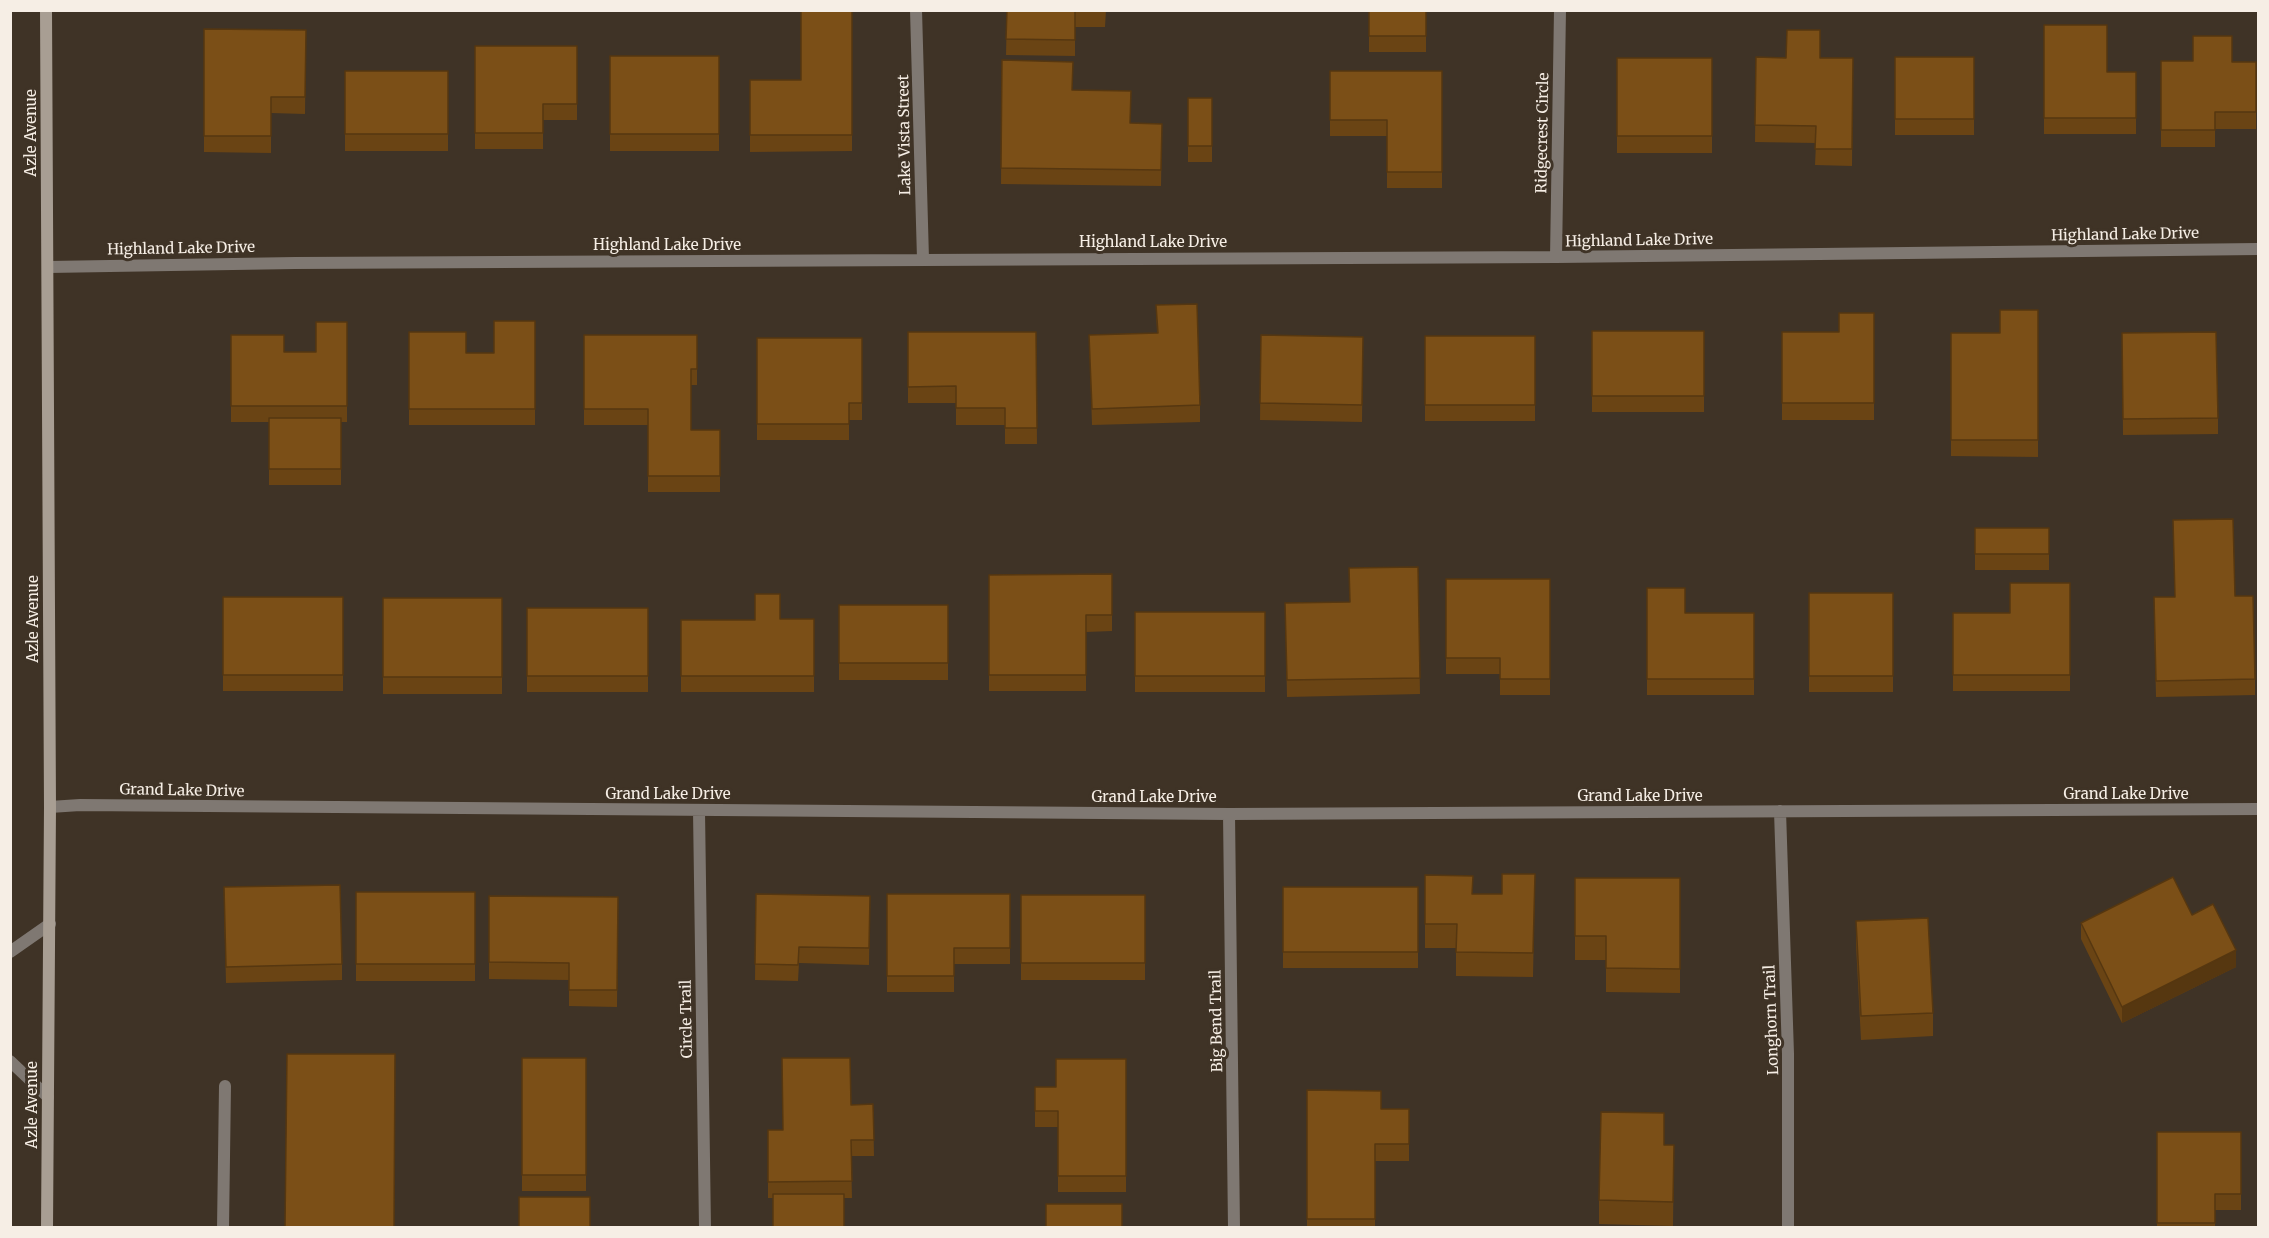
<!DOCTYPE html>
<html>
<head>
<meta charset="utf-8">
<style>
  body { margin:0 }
  #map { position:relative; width:2269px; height:1238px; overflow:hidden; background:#3f3326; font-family:Merriweather,serif }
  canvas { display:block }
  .frame { position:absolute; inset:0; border:12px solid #f6eee5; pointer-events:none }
</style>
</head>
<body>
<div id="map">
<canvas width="2269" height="1238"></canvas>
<div class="frame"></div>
</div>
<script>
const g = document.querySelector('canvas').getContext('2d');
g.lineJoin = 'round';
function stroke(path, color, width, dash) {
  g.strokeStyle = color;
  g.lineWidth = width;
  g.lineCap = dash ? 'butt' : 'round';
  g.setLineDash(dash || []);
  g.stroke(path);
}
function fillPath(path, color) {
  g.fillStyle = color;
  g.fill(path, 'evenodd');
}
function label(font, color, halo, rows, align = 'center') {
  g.font = font + ' Merriweather,serif';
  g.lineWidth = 6;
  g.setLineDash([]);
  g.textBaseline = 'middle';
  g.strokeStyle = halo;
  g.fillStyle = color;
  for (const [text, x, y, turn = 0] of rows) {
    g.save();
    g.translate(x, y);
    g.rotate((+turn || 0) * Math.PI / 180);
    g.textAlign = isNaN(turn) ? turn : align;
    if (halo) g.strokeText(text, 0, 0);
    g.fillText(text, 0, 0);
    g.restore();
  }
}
stroke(new Path2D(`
  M10,952L50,924
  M10,1061L48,1097
  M223,1228L225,1086`), '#7f7872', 12);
stroke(new Path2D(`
  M916,10L923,259
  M1556,257L1560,10
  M48,267L295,263L1556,257L2258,249
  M50,807L80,805L1229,814L2258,809
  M699,811L705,1228
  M1780,811L1788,1054V1228
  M1229,814L1234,1228`), '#7f7872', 12);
stroke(new Path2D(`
  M46,10L50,807L47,1228`), '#a89e93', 12);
fillPath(new Path2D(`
  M852,10V151L750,152V80H801Z
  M1007,10H1106L1105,27H1075V56L1006,55Z
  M1369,10H1426V52H1369Z
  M2044,25L2107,72H2136V134H2044Z
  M204,29L306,30L305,114L271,113V153L204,152Z
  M475,46H577V120H543V149H475Z
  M610,56H719V151H610Z
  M1756,57L1853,58L1852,166L1815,165L1816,143L1755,142Z
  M1895,57H1974V135H1895Z
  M1617,58H1712V153H1617Z
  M1002,60L1073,90L1130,123L1162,124L1161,186L1001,184Z
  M2161,61L2256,62V129H2215V147H2161Z
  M345,71H448V151H345Z
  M1330,71H1442V188H1387V136H1330Z
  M1188,98H1212V162H1188Z
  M1156,305L1200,405V422L1092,425L1089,335L1157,333Z
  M2038,310V457L1951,456V333H2000Z
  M1874,313V420H1782V332H1839Z
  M535,321V425H409V332L466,353H494Z
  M347,322V422H341V485H269V422H231V335L284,352H316Z
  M1592,331H1704V412H1592Z
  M908,332H1036L1037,444H1005V425H956V403H908Z
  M2122,333L2218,418V434L2123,435Z
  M584,335H697V385H691V430H720V492H648V425H584Z
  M1261,335L1363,337L1362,422L1260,420Z
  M1425,336H1535V421H1425Z
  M757,338H862V420H849V440H757Z
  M1975,528H2049V570H1975Z
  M1418,567L1420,694L1287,697L1285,603L1350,602Z
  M1112,574V631L1086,632V691H989V575Z
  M1446,579H1550V695H1500V674H1446Z
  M2070,583V691H1953V613H2010Z
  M1647,588L1685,613H1754V695H1647Z
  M1809,593H1893V692H1809Z
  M2235,596L2255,679V695L2156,697L2154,614L2175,597Z
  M223,597H343V691H223Z
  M383,598H502V694H383Z
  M839,605H948V680H839Z
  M527,608H648V692H527Z
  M1135,612H1265V692H1135Z
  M780,619H814V692H681V620H755Z
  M1535,874L1533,977L1456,976V948H1425V924L1473,894H1502Z
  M1575,878H1680V993L1606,992V960H1575Z
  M1283,887H1418V968H1283Z
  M356,892H475V981H356Z
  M756,894L870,896L869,965L799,963L798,981L755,980Z
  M887,894H1010V964H954V992H887Z
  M1021,895H1145V980H1021Z
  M489,896L618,897L617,1007L569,1006V980L489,979Z
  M224,904L342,964V980L226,983Z
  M2192,915L2236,967L2122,1023L2081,939V923Z
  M1856,921L1933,1013V1036L1861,1040L1856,945Z
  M522,1058H586V1191H522Z
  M1126,1059V1192H1058V1127H1035V1087H1056Z
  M1307,1090L1381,1109H1409V1161H1375V1227H1307Z
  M873,1104L874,1156H851L852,1198H768V1130H783L851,1105Z
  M2157,1132H2241V1210H2215V1227H2157Z
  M1664,1145H1674L1673,1226L1599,1224V1200Z`), '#6a4414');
fillPath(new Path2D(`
  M2236,950V967L2122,1023V1007Z`), '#563710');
const building = new Path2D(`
  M801,10H852V135H750V80H801Z
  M1007,10H1075V40L1006,39Z
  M1369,10H1426V36H1369Z
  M2044,25H2107V72H2136V118H2044Z
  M204,29L306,30L305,97H271V136H204Z
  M1787,30H1820V58H1853L1852,149H1815L1816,126L1755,125L1756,57L1786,58Z
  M2193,36H2232V62H2256V112H2215V130H2161V61H2193Z
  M475,46H577V104H543V133H475Z
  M610,56H719V134H610Z
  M1895,57H1974V119H1895Z
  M1617,58H1712V136H1617Z
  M1002,60L1073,62L1072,90L1131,91L1130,123L1162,124L1161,170L1001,168Z
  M345,71H448V134H345Z
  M1330,71H1442V172H1387V120H1330Z
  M1188,98H1212V146H1188Z
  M1197,304L1200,405L1092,409L1089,335L1158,333L1156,305Z
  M2000,310H2038V440H1951V333H2000Z
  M1839,313H1874V403H1782V332H1839Z
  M494,321H535V409H409V332H466V353H494Z
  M316,322H347V406H231V335H284V352H316Z
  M1592,331H1704V396H1592Z
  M908,332H1036L1037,428H1005V408H956V386L908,387Z
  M2216,332L2218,418L2123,419L2122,333Z
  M584,335H697V369H691V430H720V476H648V409H584Z
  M1261,335L1363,337L1362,405L1260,403Z
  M1425,336H1535V405H1425Z
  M757,338H862V403H849V424H757Z
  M269,418H341V469H269Z
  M2233,519L2235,596H2253L2255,679L2156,681L2154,597H2175L2173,520Z
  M1975,528H2049V554H1975Z
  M1418,567L1420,678L1287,680L1285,603L1350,602L1349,568Z
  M1112,574V615H1086V675H989V575Z
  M1446,579H1550V679H1500V658H1446Z
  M2010,583H2070V675H1953V613H2010Z
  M1647,588H1685V613H1754V679H1647Z
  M1809,593H1893V676H1809Z
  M755,594H780V619H814V676H681V620H755Z
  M223,597H343V675H223Z
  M383,598H502V677H383Z
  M839,605H948V663H839Z
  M527,608H648V676H527Z
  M1135,612H1265V676H1135Z
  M1502,874H1535L1533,953L1456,952L1457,924H1425V875L1473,876L1472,894H1502Z
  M2173,877L2192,915L2213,904L2236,950L2122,1007L2081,923Z
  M1575,878H1680V969L1606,968V936H1575Z
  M340,885L342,964L226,967L224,887Z
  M1283,887H1418V952H1283Z
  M356,892H475V964H356Z
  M756,894L870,896L869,948L799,947L798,965L755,964Z
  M887,894H1010V948H954V976H887Z
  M1021,895H1145V963H1021Z
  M489,896L618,897L617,990H569V963L489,962Z
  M1928,918L1933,1013L1861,1016L1856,921Z
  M287,1054H395L394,1227H285Z
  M522,1058H586V1175H522Z
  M782,1058H850L851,1105L873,1104L874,1140H851L852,1181L768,1182V1130H783Z
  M1056,1059H1126V1176H1058V1111H1035V1087H1056Z
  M1307,1090L1381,1091V1109H1409V1144H1375V1219H1307Z
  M1601,1112L1664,1113V1145H1674L1673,1202L1599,1200Z
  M2157,1132H2241V1194H2215V1223H2157Z
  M773,1194H844V1227H773Z
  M519,1197H590V1227H519Z
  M1046,1204H1122V1227H1046Z`);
fillPath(building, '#7b4f17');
stroke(building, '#563710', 1.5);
label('15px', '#f6eee5', '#3f3326', [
  ["Azle Avenue",32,133,-90],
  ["Ridgecrest Circle",1543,133,-89],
  ["Lake Vista Street",905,135,-91],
  ["Highland Lake Drive",2125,235,-1],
  ["Highland Lake Drive",1639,241,-1],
  ["Highland Lake Drive",1153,243],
  ["Highland Lake Drive",667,246],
  ["Highland Lake Drive",181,249,-1],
  ["Azle Avenue",34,619,-90],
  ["Grand Lake Drive",182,791,1],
  ["Grand Lake Drive",668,795],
  ["Grand Lake Drive",2126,795],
  ["Grand Lake Drive",1640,797],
  ["Grand Lake Drive",1154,798],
  ["Circle Trail",687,1019,-91],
  ["Longhorn Trail",1772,1020,-92],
  ["Big Bend Trail",1217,1021,-91],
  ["Azle Avenue",33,1105,-90]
]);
</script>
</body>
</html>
